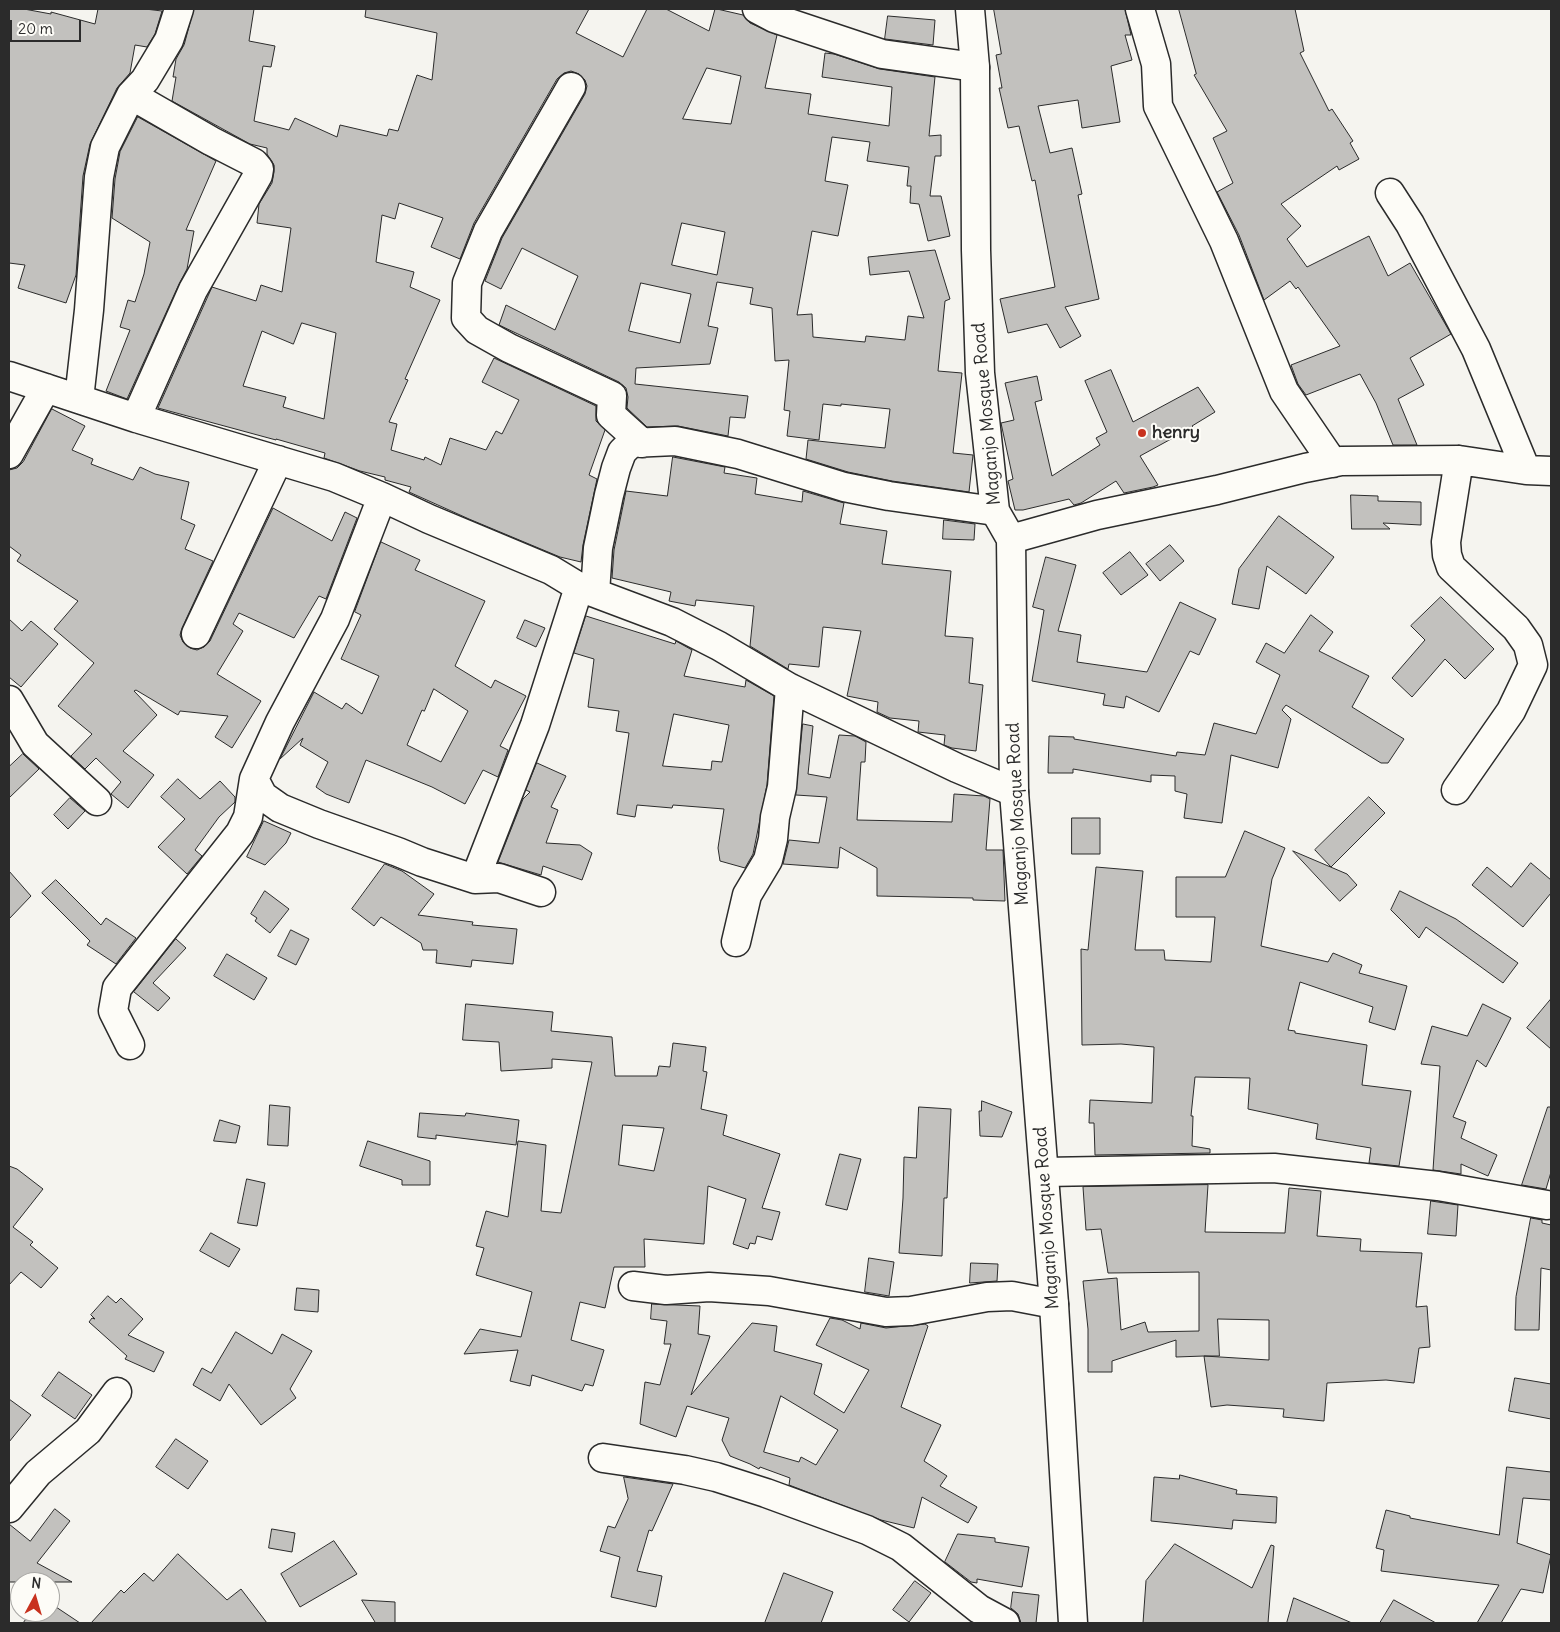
<!DOCTYPE html>
<html>
<head>
<meta charset="utf-8">
<style>
  body { margin:0 }
  #map { position:relative; width:1560px; height:1632px; overflow:hidden; background:#f5f4ef; font-family:Delius,sans-serif }
  canvas { display:block }
  .frame { position:absolute; inset:0; border:10px solid #2b2b2b; pointer-events:none }
  .north { position:absolute; left:10px; top:1572px; width:50px; height:50px; box-sizing:border-box; background:#fdfcf7; border:1px solid #a9a8a5; border-radius:50%; rotate:6deg; font-size:14px; font-weight:700; line-height:20px; text-align:center; color:#2b2b2b }
  .north::after { content:''; display:block; margin:auto; width:18px; height:22px; background:#c8321e; clip-path:polygon(50% 0,100% 100%,50% 72%,0 100%) }
  .scale { position:absolute; left:10px; top:20px; width:71px; height:22px; box-sizing:border-box; border:2px solid #2b2b2b; border-top:0; padding-left:6px; font-size:15px; line-height:18px; white-space:nowrap; color:#2b2b2b; -webkit-text-stroke:4px #fdfcf7; paint-order:stroke }
</style>
</head>
<body>
<div id="map">
<canvas width="1560" height="1632"></canvas>
<div class="frame"></div>
<div class="north">N</div>
<div class="scale">20 m</div>
</div>
<script>
const g = document.querySelector('canvas').getContext('2d');
g.lineJoin = 'round';
function fillPath(path, color) {
  g.fillStyle = color;
  g.fill(path, 'evenodd');
}
function stroke(path, color, width, dash) {
  g.strokeStyle = color;
  g.lineWidth = width;
  g.lineCap = dash ? 'butt' : 'round';
  g.setLineDash(dash || []);
  g.stroke(path);
}
function label(font, color, halo, rows, align = 'center') {
  g.font = font + ' Delius,sans-serif';
  g.lineWidth = 4;
  g.setLineDash([]);
  g.textBaseline = 'middle';
  g.strokeStyle = halo;
  g.fillStyle = color;
  for (const [text, x, y, turn = 0] of rows) {
    g.save();
    g.translate(x, y);
    g.rotate((+turn || 0) * Math.PI / 180);
    g.textAlign = isNaN(turn) ? turn : align;
    if (halo) g.strokeText(text, 0, 0);
    g.fillText(text, 0, 0);
    g.restore();
  }
}
const building = new Path2D(`
  M9,9H24L51,14V12L95,24L98,9H145L162,11L155,34L147,47L135,45L130,73L117,88L90,144L83,176L76,275L66,303L18,288L25,265L9,263Z
  M194,9H254L249,41L275,46L271,67L263,66L254,121L289,130L295,118L337,137L340,125L387,136L389,129L398,131L417,75L432,80L437,33L365,17L366,9H589L576,33L623,57L647,9H666L709,31L715,9H717L743,15L750,23L777,35L765,88L811,94L808,114L889,126L892,87L822,77L825,53L834,54L880,69L935,77L929,136L941,135V156H935L930,196H941L950,236L928,241L919,204L910,203L911,186H907L909,167L867,161L870,142L832,137L825,181L848,185L838,236L812,231L797,315L812,314L813,337L865,342L866,336L905,340L908,316L924,318L909,271L870,275L868,257L935,250L950,299L945,301L938,371L962,373L953,453L973,455L969,492L892,481L848,472L806,459L808,440L885,448L890,409L841,404V406L823,404L819,440L787,436L790,411L784,410L789,360L775,361L772,308L750,304L753,288L717,282L708,326L718,328L710,364L636,368L635,384L748,396L745,418L730,417L728,436L678,426L647,427L627,408L628,397L626,388L619,382L499,325L506,305L555,330L578,276L522,248L501,289L485,281L502,238L585,94L587,86L585,80L579,74L571,71L564,73L557,79L474,223L460,259L431,247L443,218L399,203L395,219L382,215L376,262L414,272L410,287L440,300L405,379L408,380L389,422L397,424L391,450L424,460L425,457L441,465L450,438L486,450L496,431L502,434L519,400L482,382L494,358L596,406V421L605,430L589,475L597,479L583,545L581,562L560,557L469,519L409,492L411,487L385,480V477L360,471L324,458L325,453L276,439V440L158,408L212,287L256,301L261,285L282,292L291,228L257,223L259,204L272,183L274,172V165L267,154V148L250,144L172,101L176,77H173L176,59L184,45ZM707,68L741,76L731,124L683,119ZM682,223L725,232L717,275L672,265ZM641,283L691,294L680,343L629,331ZM302,323L336,333L324,419L283,407L286,397L243,386L262,331L293,344Z
  M994,9H1125L1131,35H1125L1132,60L1111,66L1120,122L1082,128L1078,100L1038,106L1050,153L1072,148L1082,194L1078,195L1099,299L1065,307L1081,336L1060,348L1047,324L1008,333L1000,299L1055,287L1035,180L1032,181L1019,126L1008,128L999,88H1002L996,55L1001,54Z
  M1179,9H1295L1304,51L1300,53L1329,111L1332,109L1353,141L1350,143L1359,159L1339,170L1337,166L1281,204L1301,226L1287,239L1307,267L1369,236L1388,276L1410,263L1451,334L1410,358L1424,385L1398,399L1417,445H1393L1376,403L1360,374L1306,395L1298,384L1291,365L1340,346L1298,287L1296,289L1290,281L1264,300L1239,235L1217,192L1233,183L1213,138L1227,131L1194,75L1196,74Z
  M888,16L935,20L933,45L885,39Z
  M138,117L216,161L186,230L194,231L187,269L179,284L127,399L106,391L130,330L120,327L128,300L135,302L144,274L150,242L112,218L115,179L120,152Z
  M1111,370L1133,422L1198,387L1215,412L1192,426L1193,427L1140,456L1158,485L1153,487L1124,493L1116,481L1081,503L1074,505L1069,499L1023,510H1015L1008,481L1013,479L1001,423L1014,420L1005,383L1037,376L1042,400L1035,402L1052,476L1100,445L1096,438L1107,432L1085,381Z
  M52,409L85,426L72,450L93,459L91,464L133,480L140,467L155,474L189,482L181,519L195,525L185,549L213,561L182,628L180,635L183,642L190,648L197,650L204,647L210,641L273,508L332,541L345,512L357,518L326,599L319,596L294,638L239,613L233,624L243,631L217,674L261,701L232,748L215,737L228,716L180,711L178,715L136,690L134,691L157,715L123,751L154,775L128,808L111,794L121,782L96,758L85,769L71,756L92,734L58,706L94,663L54,629L78,601L17,561L21,555L9,546V470L17,468L23,462Z
  M673,457L725,467L724,473L757,478L755,494L802,502L803,491L844,503L840,524L887,531L882,564L951,571L945,636L973,638L969,683L983,685L976,751L952,748L944,745L945,735L918,732L919,721L890,718L877,712L878,702L847,696L861,631L823,627L819,667L789,664L788,669L750,646L754,606L696,600L695,606L669,601L671,592L612,578L614,550L626,491L667,496Z
  M1351,495L1378,496V501L1421,502V525L1383,523L1390,529H1352Z
  M1279,516L1334,557L1306,594L1267,566L1259,609L1232,604L1239,569Z
  M944,520L975,524L974,540L943,539Z
  M381,542L420,560L415,570L485,601L455,666L491,688L495,680L526,696L500,746L508,750L498,777L483,770L465,804L432,787L366,760L349,803L326,794L316,787L328,762L300,745L303,738L280,759L314,692L342,709L346,703L362,714L379,676L341,659L361,615L355,612ZM434,689L468,711L441,762L407,745L422,710L424,711Z
  M1170,545L1184,561L1160,581L1146,564Z
  M1130,552L1148,575L1121,595L1103,573Z
  M1046,557L1076,565L1058,631L1081,635L1077,662L1147,672L1180,602L1216,619L1199,655L1190,651L1159,712L1126,696L1124,708L1103,705L1105,694L1032,681L1044,610L1033,607Z
  M1441,597L1494,649L1465,679L1445,659L1412,697L1392,678L1425,640L1411,626Z
  M1311,615L1333,632L1319,651L1369,676L1352,707L1404,739L1388,763H1381L1286,705L1282,710L1291,719L1278,768L1231,755L1222,823L1184,818L1187,794L1175,791V776L1151,775V782L1073,769V773H1048L1049,736L1074,737V739L1176,756L1177,752L1205,755L1214,723L1256,734L1280,675L1256,662L1266,643L1284,653Z
  M586,616L675,644L676,641L692,650L684,676L745,687L746,680L774,696L767,785L753,854L745,868L720,861L718,848L724,809L673,805L672,808L637,805L635,817L617,814L629,733L616,731L619,711L588,707L594,659L574,653ZM674,714L729,725L722,762L712,761L711,770L663,766Z
  M9,619L22,631L31,621L58,644L21,687L9,677Z
  M525,620L545,628L536,647L517,638Z
  M803,724L813,726L808,774L830,778L839,735L855,736L866,742L865,762H861L857,820L952,822L954,794L984,796L990,799L986,850H1003L1005,901L973,900V898L877,896V868L840,847L838,868L783,864L789,840L819,843L827,797L796,795Z
  M23,754L39,769L9,798V767Z
  M537,763L566,776L551,807L558,810L546,843L580,845L592,853L582,880L543,866L541,875L498,862L523,799L530,792L526,790Z
  M178,779L200,799L220,781L235,797V802L219,817L195,850L202,856L187,874L158,847L185,819L161,797Z
  M1369,797L1385,813L1331,867L1315,850Z
  M70,798L85,811L68,829L54,815Z
  M1072,818H1100V854H1072Z
  M264,821L291,833L286,843L265,865L247,857Z
  M1245,831L1285,848L1272,879L1261,946L1328,962L1333,953L1362,965L1359,973L1407,986L1395,1030L1369,1022L1373,1007L1300,982L1288,1030L1295,1031V1033L1367,1045L1362,1085L1411,1091L1399,1166L1369,1163L1371,1148L1316,1139L1318,1124L1248,1109L1250,1078L1195,1077L1191,1116H1193L1192,1146L1210,1149V1153L1095,1155L1094,1123H1089L1090,1100L1152,1103L1154,1047L1121,1044L1082,1045L1081,949L1088,950L1096,867L1143,871L1135,950H1164L1165,960L1211,962L1215,917H1176V877H1225Z
  M1293,851L1347,874L1357,885L1340,901Z
  M1531,863L1551,880V893L1523,927L1472,885L1487,867L1511,887Z
  M385,864L402,871L434,894L418,915L473,922L472,925L517,929L513,964L472,960L471,967L436,963L437,950H423L421,943L381,917L374,926L352,909Z
  M9,871L31,896L9,919Z
  M56,880L101,925L106,918L136,938L116,964L87,945L90,941L42,893Z
  M265,891L289,909L270,933L255,921L257,918L251,914Z
  M1400,891L1456,919L1518,963L1503,983L1426,927L1419,938L1391,910Z
  M291,930L309,939L296,965L278,956Z
  M176,939L186,948L153,983L170,998L158,1011L134,992Z
  M227,954L267,978L254,1000L214,976Z
  M1551,999V1049L1527,1028Z
  M466,1004L553,1012L551,1031L612,1037L615,1076H657L659,1066L670,1067L673,1043L706,1047L703,1071L707,1072L701,1109L727,1115L723,1135L780,1154L762,1208L780,1212L772,1240L757,1236L755,1244L750,1243L748,1249L733,1244L746,1199L708,1186L704,1244L644,1239L645,1267H614L605,1308L580,1302L571,1340L604,1350L593,1386L585,1384L582,1391L532,1375L530,1386L510,1381L518,1350L464,1354L480,1329L521,1337L532,1292L476,1275L484,1248L476,1246L486,1211L508,1217L518,1141L546,1145L541,1211L561,1213L592,1062L552,1059V1068L501,1071L499,1042L463,1040ZM623,1125L664,1128L654,1171L619,1165Z
  M1483,1004L1511,1018L1486,1067L1477,1060L1453,1117L1466,1122L1461,1138L1497,1155L1488,1176L1461,1164V1174L1433,1170L1440,1066L1421,1064L1432,1026L1467,1036Z
  M982,1101L1012,1112L1002,1137L980,1136L979,1111H981Z
  M270,1105L290,1107L288,1146L268,1145Z
  M919,1107L951,1109L947,1198H944L942,1256L899,1253L903,1198L904,1157L916,1158Z
  M1548,1107H1551V1172L1546,1189L1522,1185Z
  M420,1113L465,1116L466,1113L519,1120L516,1145L436,1135V1139L418,1137Z
  M220,1120L240,1126L236,1143L214,1141Z
  M368,1141L430,1161V1185H402V1180L360,1166Z
  M840,1154L861,1159L847,1210L826,1205Z
  M9,1166L17,1169L43,1189L13,1227L33,1242L30,1245L58,1268L41,1288L21,1272L9,1285Z
  M247,1179L265,1183L257,1226L238,1223Z
  M1208,1185L1205,1232L1285,1233L1289,1188L1321,1191L1317,1236L1361,1239L1360,1251L1422,1253L1416,1307L1427,1306L1430,1347L1419,1348L1414,1383L1386,1380L1327,1383L1324,1421L1283,1417L1284,1409L1227,1405L1211,1407L1204,1356L1176,1357V1340L1112,1361V1372H1088V1329L1083,1281L1117,1278L1121,1330L1145,1322L1148,1332L1199,1331V1272L1108,1273L1101,1229L1086,1230L1083,1187ZM1218,1319L1269,1320V1360L1204,1356H1219Z
  M1431,1201L1458,1205L1456,1236L1428,1234Z
  M1531,1218L1542,1220V1223L1551,1225V1270L1541,1268L1539,1330H1515L1516,1297Z
  M211,1233L240,1249L229,1267L200,1251Z
  M869,1258L894,1262L889,1296L865,1292Z
  M971,1263L998,1264L997,1281L970,1283Z
  M297,1288L319,1290L318,1312L295,1310Z
  M108,1296L116,1303L121,1298L143,1319L128,1335L164,1352L154,1372L125,1359L127,1356L89,1322L92,1318L95,1319L91,1315Z
  M652,1304L700,1306L698,1334L710,1336L691,1395L752,1323L777,1326L774,1351L822,1364L814,1394L844,1413L869,1370L816,1345L830,1318L842,1320L860,1329L861,1323L886,1328L925,1324L928,1326L901,1407L941,1425L924,1461L947,1476L940,1486L977,1507L968,1523L922,1497L914,1528L881,1520L789,1485L790,1478L760,1467L759,1469L750,1464L730,1456L722,1440L729,1418L687,1406L676,1437L640,1424L645,1382L660,1385L671,1344H664L667,1321L651,1319ZM781,1396L838,1430L816,1465L801,1457L799,1462L764,1452Z
  M236,1332L272,1354L282,1334L312,1351L290,1389L296,1398L261,1425L229,1384L220,1401L193,1385L202,1368L211,1373Z
  M59,1372L92,1395L75,1419L42,1396Z
  M1515,1378L1551,1384V1419L1509,1411Z
  M9,1399L31,1415L9,1442Z
  M176,1439L208,1461L188,1489L156,1467Z
  M1507,1467L1551,1472V1500L1523,1498L1517,1543L1551,1555L1543,1593L1521,1589L1501,1623H1477L1499,1585L1381,1571L1384,1550L1376,1548L1386,1510L1410,1516V1518L1499,1535Z
  M1180,1475L1237,1490L1236,1494L1277,1497L1276,1523L1233,1520L1232,1529L1151,1521L1154,1477L1179,1479Z
  M624,1477L673,1484L652,1531L649,1530L637,1571L662,1576L656,1607L611,1597L620,1557L600,1551L608,1526L615,1528L628,1499Z
  M55,1509L70,1521L37,1563L72,1582H9V1524L30,1541Z
  M272,1529L295,1533L292,1552L269,1548Z
  M958,1534L995,1538V1542L1029,1547L1022,1587L977,1579V1583L971,1582L945,1562Z
  M334,1541L357,1574L300,1607L281,1574Z
  M1175,1544L1252,1588L1271,1545L1274,1546L1268,1623H1143L1146,1581Z
  M178,1554L227,1600L241,1589L267,1623H91L121,1590L124,1593L144,1573L153,1581Z
  M784,1573L833,1592L821,1623H765Z
  M915,1581L931,1593L909,1622L893,1610Z
  M1013,1592L1039,1595L1036,1623H1021L1018,1614L1011,1608Z
  M1294,1598L1352,1623H1287Z
  M362,1600L395,1602V1623H376Z
  M1394,1600L1436,1623H1380Z
  M50,1603L80,1623H23L31,1612H50Z`);
fillPath(building, '#c2c1be');
stroke(building, '#2b2b2b', 1);
const minor = new Path2D(`
  M757,9L774,18L882,54L975,67
  M1140,9L1156,64L1158,106L1224,241L1284,391L1333,463
  M571,87L488,231L467,283L466,318L477,330L509,348L612,396L611,415L642,443
  M131,95L211,141L254,163L259,169L258,175L193,290L136,418
  M1390,193L1410,224L1476,349L1526,470
  M9,376L136,418L334,477L382,497L429,519L551,570L579,587L672,622L719,646L790,688L957,768L1014,792
  M79,399L89,310L99,177L105,147L131,95L145,80L169,40L179,9
  M9,454L46,388
  M1011,539L1097,515L1217,490L1305,468L1341,461L1459,460L1526,470L1551,471
  M595,593L598,548L609,495L616,468L622,452L631,443L675,441L738,454L844,487L889,496L995,511
  M196,634L278,460
  M9,700L35,744L97,801
  M254,779L263,796L280,808L319,824L398,852L422,862L475,879
  M1456,790L1511,711L1533,665L1528,645L1516,628L1451,567L1447,555L1446,542L1459,460
  M541,892L499,878L475,879L535,725L579,587
  M736,942L747,895L768,860L773,839L775,817L782,787L790,688
  M130,1045L113,1011L117,988L240,833L248,817L254,779L280,722L335,619L382,497
  M1044,1172L1274,1168L1438,1186L1547,1205
  M633,1286L666,1290L709,1287L769,1291L886,1312L911,1311L987,1297L1012,1296L1054,1304
  M603,1458L685,1470L716,1477L766,1493L867,1530L901,1547L979,1609L1005,1623
  M9,1508L38,1473L88,1431L117,1392`);
const tertiary = new Path2D(`
  M970,9L975,67L976,250L980,373L995,511L1011,539L1014,792L1054,1304L1073,1623`);
stroke(minor, '#2b2b2b', 31);
stroke(tertiary, '#2b2b2b', 31);
stroke(minor, '#fdfcf7', 28);
stroke(tertiary, '#fdfcf7', 28);
for (const [x, y, r, color] of [
  [1142,433,5,"#c8321e"]
]) {
  const dot = new Path2D();
  dot.arc(x, y, r, 0, 2 * Math.PI);
  g.fillStyle = color;
  g.fill(dot);
  stroke(dot, '#fdfcf7', 2);
}
label('18px', '#2b2b2b', '#fdfcf7', [
  ["Maganjo Mosque Road",987,414,-95],
  ["Maganjo Mosque Road",1018,814,-93],
  ["Maganjo Mosque Road",1047,1218,-94]
]);
label('bold 18px', '#2b2b2b', '#fdfcf7', [
  ["henry",1152,433]
], 'left');
</script>
</body>
</html>
